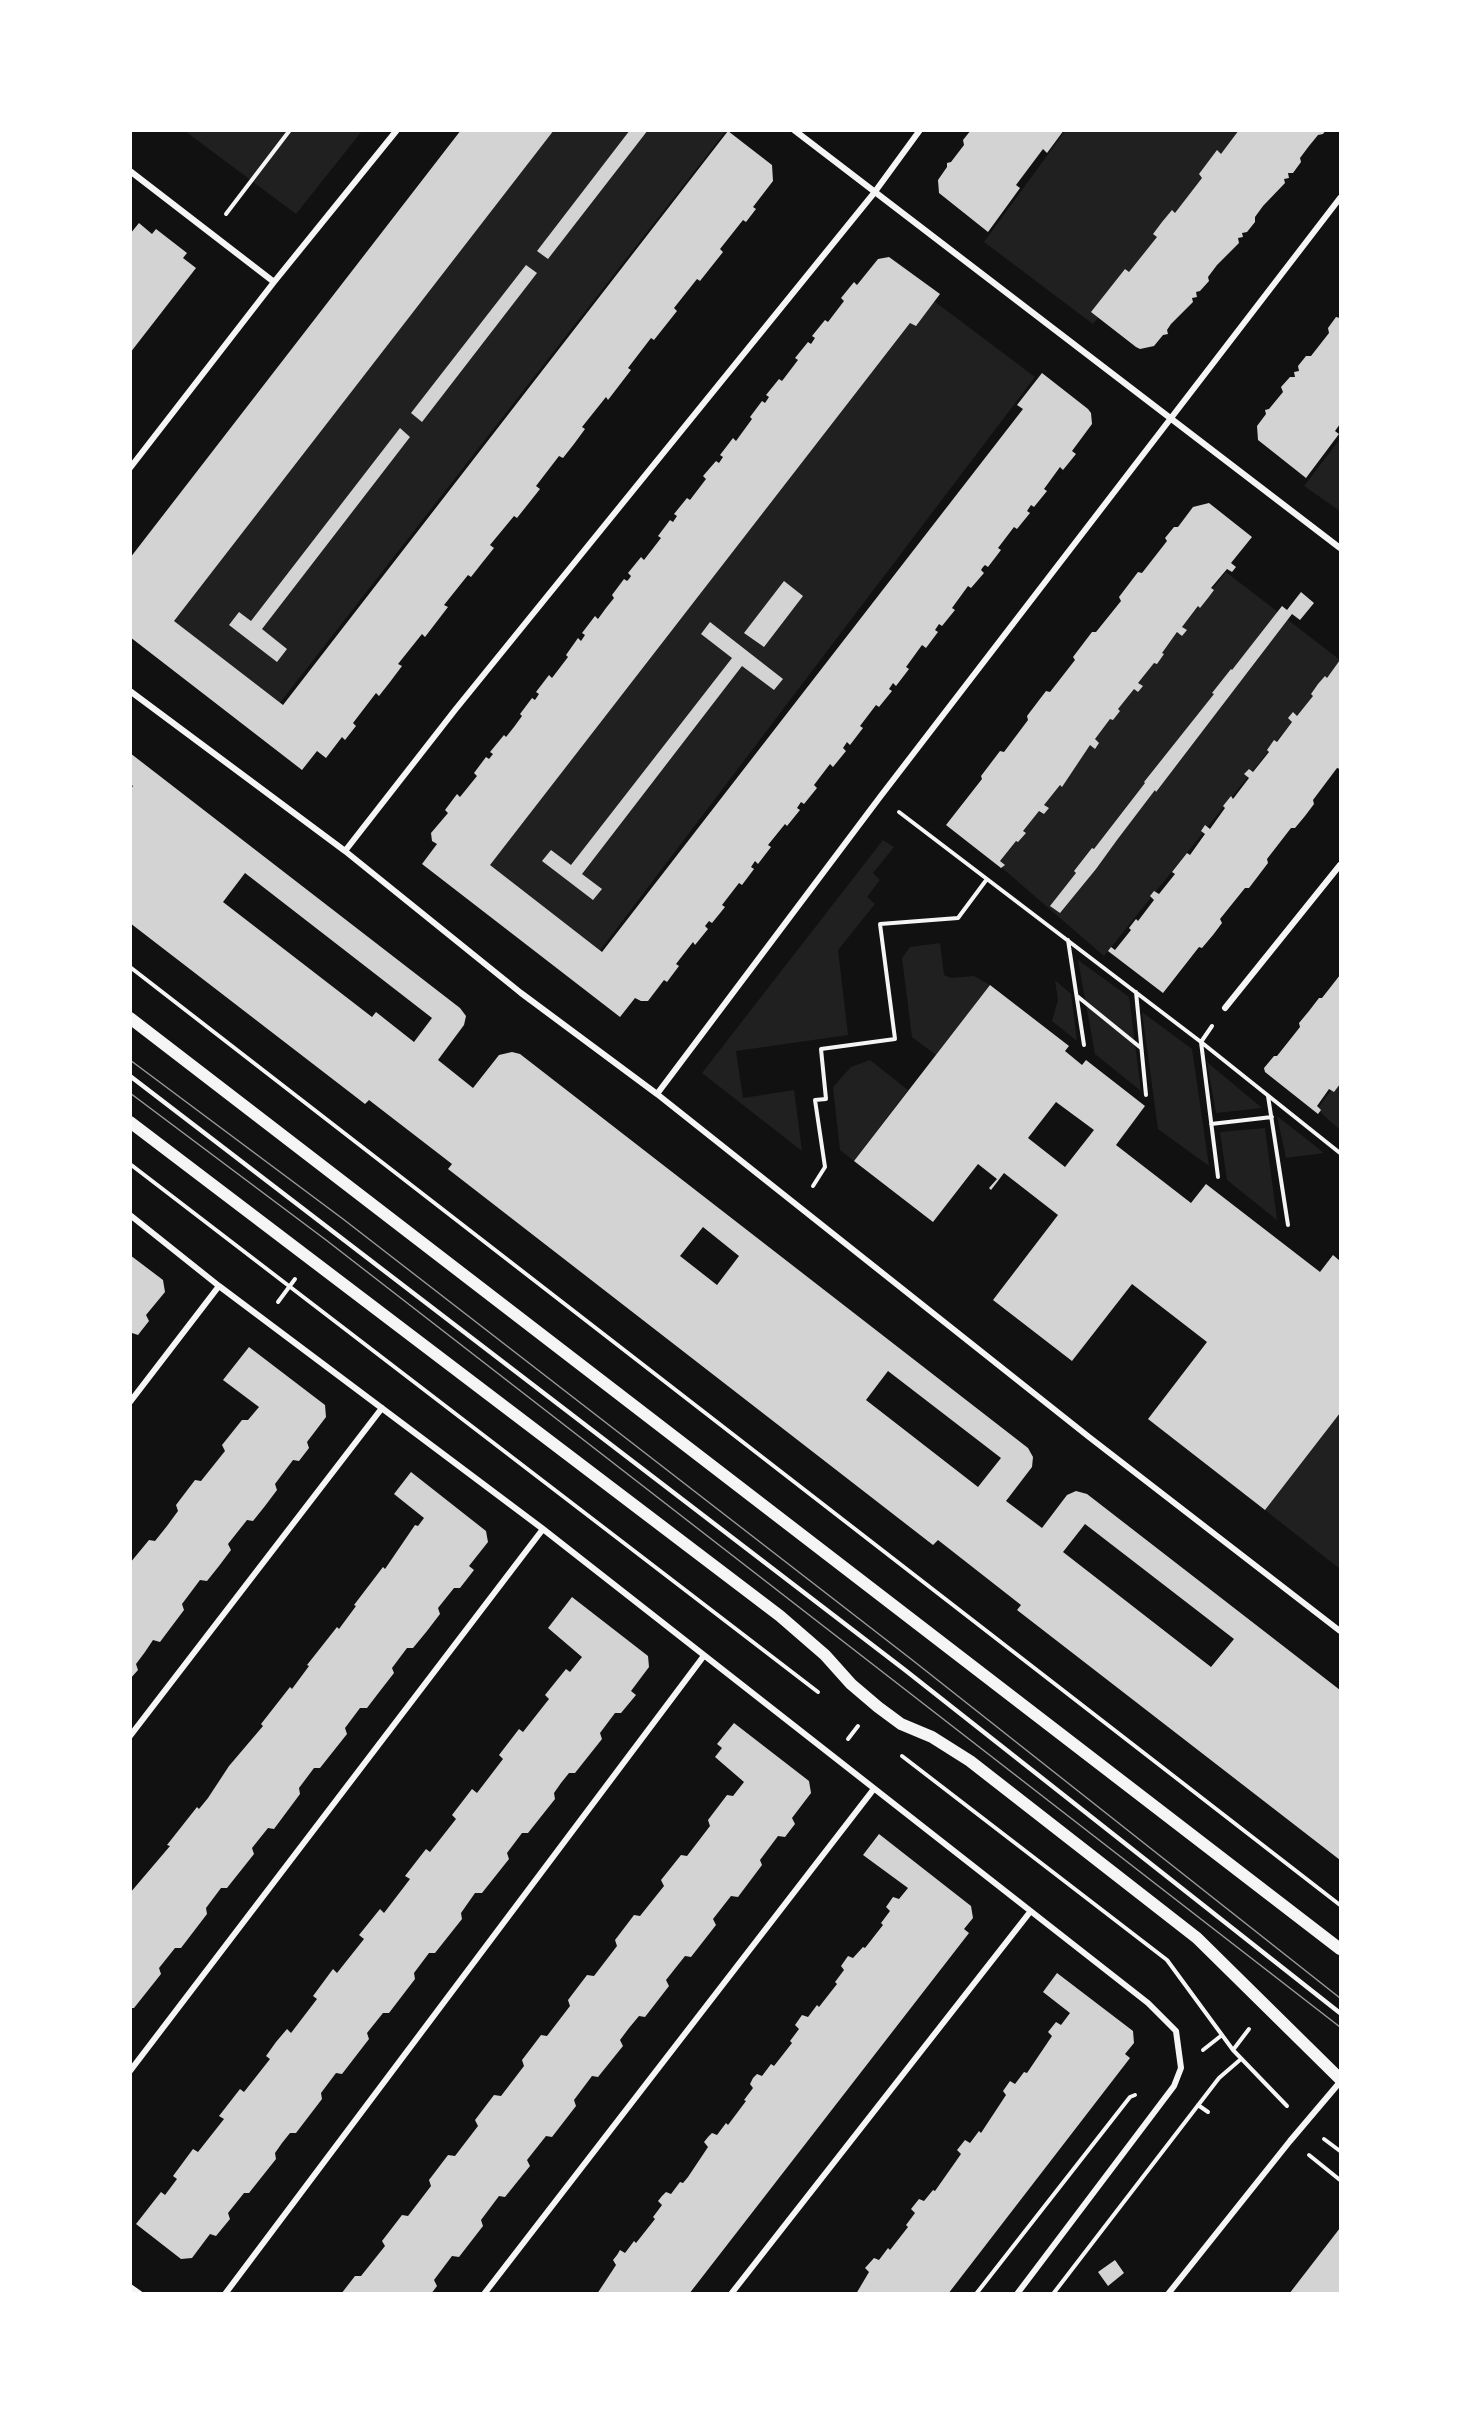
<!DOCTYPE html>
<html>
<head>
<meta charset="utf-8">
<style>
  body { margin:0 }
  #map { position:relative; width:1471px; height:2424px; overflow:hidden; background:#111; font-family:Literata,serif }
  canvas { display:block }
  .frame { position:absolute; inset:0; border:132px solid #fff; pointer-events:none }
</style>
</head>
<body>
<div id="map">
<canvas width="1471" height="2424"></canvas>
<div class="frame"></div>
</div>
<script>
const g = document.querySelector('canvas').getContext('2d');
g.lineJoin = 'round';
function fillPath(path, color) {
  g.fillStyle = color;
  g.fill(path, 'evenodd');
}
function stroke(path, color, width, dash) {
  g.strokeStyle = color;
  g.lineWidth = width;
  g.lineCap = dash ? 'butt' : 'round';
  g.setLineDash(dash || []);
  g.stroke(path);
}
fillPath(new Path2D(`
  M723,130L725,132L279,704L168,623L543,131Z
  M185,131H362L296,214Z
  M1065,131H1241L1093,324L984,242Z
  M922,292L1035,377L592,961L480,870Z
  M1340,439V511L1304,486Z
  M1226,572L1340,660V662L1104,956L994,861Z
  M883,840L894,847L873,873L880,880L867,897L875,904L838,950L848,1035L736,1051L743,1098L794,1090L802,1151L702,1073Z
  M940,943L944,975L951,978L974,976L990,985L936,1055L912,1037L902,958L910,947Z
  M1078,960L1129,997L1141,1091L1095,1054Z
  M1055,980L1071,994L1077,1041L1052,1021L1058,1000Z
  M1142,1012L1192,1049L1209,1166L1158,1129Z
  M870,1060L908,1090L854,1161L840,1150L833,1087L851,1067Z
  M1207,1062L1262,1108L1216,1113Z
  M1340,1079V1130L1317,1109Z
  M1277,1116L1324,1153L1286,1158Z
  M1265,1128L1277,1220L1227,1180L1220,1132Z
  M1340,1413V1569L1265,1510Z`), '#202020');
fillPath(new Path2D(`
  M461,130H554L174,621L283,705L728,131L772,165L773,181L753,207L756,209L746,222L743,220L720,249L723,252L700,281L697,279L674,308L677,311L654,340L651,338L628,368L631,370L608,400L606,397L582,427L585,429L574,444L563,458L559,456L536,486L540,489L517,518L514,516L490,545L494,548L482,563L471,577L468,575L444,605L448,607L425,637L422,634L398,664L402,666L390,682L379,696L376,693L353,723L356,726L345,740L342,737L326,758L317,751L302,770L130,637V558Z
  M630,130H648L548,259L537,251Z
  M971,130H1064L1047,153L1043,149L1016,185L1020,188L988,232L939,193L938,180L947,167V163L951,162L964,145L963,140Z
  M1239,130H1326L1323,134L1318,135L1309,146L1300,158L1301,162L1293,173H1288L1289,178L1284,179L1285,183L1263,206L1255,217V222L1247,232L1242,233L1243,237L1238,238L1239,243L1217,265L1208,277L1209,281L1200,291L1196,292L1197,297L1192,298L1193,302L1171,324L1167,330L1168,334L1163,335L1154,346L1140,349L1136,347L1091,312L1125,269L1129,272L1157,237L1153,234L1162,222L1172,210L1175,213L1202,178L1199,174L1217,150L1221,154Z
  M139,223L152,234L156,229L187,253L183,258L196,268L130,353V234Z
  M889,257L940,294L916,326L910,323L490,865L602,952L1023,409L1017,405L1042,373L1088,409L1091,413L1092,424L1072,451L1076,454L1063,470L1060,467L1044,489L1047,491L1034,507L1031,505L1027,511L1030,513L1017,529L1014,527L998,548L1001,550L988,567L985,565L983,567L981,570L984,573L971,588L968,586L952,608L955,610L942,626L939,624L935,630L938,632L926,648L922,645L906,667L909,669L896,686L893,683L889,689L892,691L879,707L876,705L860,726L863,728L850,745L847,742L843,748L846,751L833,767L830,764L814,785L817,788L804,804L801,802L797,808L800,810L787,826L785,824L768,845L771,847L758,864L755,861L751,867L754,869L742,885L739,883L722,905L725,907L712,923L709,921L705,926L708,929L695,945L693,942L676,964L679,966L667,982L664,980L648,1001H641L635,998L620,1017L422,864L437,844L432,841L431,833L448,813L445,810L457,794L460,797L477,776L474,773L486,757L489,759L493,754L490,752L504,735L506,737L514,727L522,716L520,714L532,698L535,700L539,694L536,692L549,675L552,678L568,657L566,655L578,638L581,641L585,635L582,633L595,616L598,619L606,608L614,598L612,595L624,579L627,581L629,579L631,576L628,573L641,557L644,560L661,538L658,536L670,520L673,522L677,516L674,514L687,498L690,500L706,479L703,476L716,461L719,463L723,457L720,455L733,438L736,441L752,419L750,417L762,401L765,403L769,397L766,395L779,379L782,381L798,360L795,358L808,342L811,344L815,338L812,336L825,320L828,322L844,301L841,298L854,282L857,285L878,259Z
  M526,265L537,273L422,422L411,413Z
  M1336,317L1340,318V424L1335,431L1339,434L1306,478L1258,440L1257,426L1266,414L1265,410L1269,409L1283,392L1281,387L1290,377H1295L1294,372L1299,371L1298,366L1306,356H1311L1329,333L1328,328Z
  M400,428L410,437L262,629L287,649L277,662L229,625L239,612L251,621Z
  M1209,503L1252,537L1231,563L1236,567L1232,572L1227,569L1211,588L1214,590L1208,598L1200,608L1198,606L1182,627L1187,630L1182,636L1177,632L1162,653L1164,654L1157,664L1154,663L1138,683L1143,686L1138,692L1134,689L1118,709L1120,711L1113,720L1110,719L1095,739L1099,743L1095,749L1090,745L1062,787L1060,785L1044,805L1049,808L1044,814L1039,811L1023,831L1026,833L1018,842L1016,841L1000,861L1005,865L1001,868L946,825L982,779L981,776L1000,751L1004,752L1028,720L1027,716L1046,691L1050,692L1075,660L1073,657L1092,632H1096L1121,601L1119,597L1138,572L1142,573L1167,541L1165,538L1174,527H1178L1193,507Z
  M784,581L803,596L764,647L744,633Z
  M1301,592L1314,603L1300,620L1292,614L1156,792L1155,790L1117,840L1096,869L1060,913L1050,906L1076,873L1074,871L1092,848L1094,849L1145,783L1144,782L1214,694L1212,693L1231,669L1232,670L1282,606L1287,610Z
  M710,622L783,679L774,690L742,666L582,874L602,889L593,900L542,861L551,850L571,865L732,658L701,634Z
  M1340,660V769L1337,768L1313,800L1314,804L1305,816L1295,828H1291L1267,859L1268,863L1249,888H1245L1220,919L1222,923L1213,935L1202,948L1199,947L1163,993L1108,951L1111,947L1115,950L1131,930L1129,928L1136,919L1138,921L1154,900L1150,896L1154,891L1159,894L1175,874L1172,872L1187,853L1190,855L1205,834L1201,831L1205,825L1210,829L1225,808L1223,806L1231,796L1233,799L1249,778L1244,774L1249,769L1253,772L1269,752L1267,750L1274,740L1277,742L1292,722L1288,718L1293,712L1297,716L1313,696L1311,694L1318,684L1325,676L1327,678Z
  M130,753L460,1008L466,1016L464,1025L438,1060L473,1088L499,1055L512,1052L520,1054L1028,1448L1033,1457L1032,1467L1006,1501L1042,1528L1067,1495L1076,1491L1087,1494L1340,1690V1860L1017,1610L1021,1605L938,1540L933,1545L448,1169L452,1164L369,1100L365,1104L130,923V790L133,786L130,784ZM245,873L432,1018L414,1042L376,1012L372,1017L223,902ZM703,1227L739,1256L717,1285L680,1256ZM888,1371L1001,1458L978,1487L866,1400ZM1085,1524L1234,1639L1211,1667L1063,1552Z
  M1340,975V1084L1334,1092L1329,1089L1317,1106L1321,1110L1318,1114L1265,1072L1264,1068L1274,1056H1277L1300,1027L1299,1023L1309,1011L1319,998H1322Z
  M990,985L1069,1046L1065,1051L1082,1065L1086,1060L1145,1106L1116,1145L1191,1203L1206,1184L1320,1272L1333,1255L1340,1261V1413L1265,1510L1148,1419L1207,1342L1132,1284L1072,1361L993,1300L1058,1215L1004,1173L991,1190L989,1188L997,1179L978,1164L933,1222L854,1161ZM1056,1102L1094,1130L1065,1167L1028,1138Z
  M130,1255L163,1280L165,1292L146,1315L149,1321L138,1335L132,1333L130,1336Z
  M249,1347L325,1405L326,1417L307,1442L309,1448L299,1461L293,1460L275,1484L277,1490L265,1506L253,1521L247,1520L228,1544L231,1550L219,1566L207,1581L200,1580L182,1604L184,1610L160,1642L153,1640L145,1652L136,1664L138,1670L130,1679V1563L149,1540L155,1541L167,1526L178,1511L176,1505L195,1480L201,1481L225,1451L222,1445L242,1420H248L259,1407L223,1380Z
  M411,1472L486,1531L488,1542L469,1566L474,1570L460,1588H454L438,1608L440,1614L427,1631L413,1648H407L392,1668L394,1673L380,1691L367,1708H360L345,1728L347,1734L320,1768H314L299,1788L300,1794L274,1829L268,1828L252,1848L254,1854L227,1888H221L206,1908L207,1914L181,1948H175L159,1968L161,1974L134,2008H130V1893L170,1846L167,1845L197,1807L199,1809L208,1798L229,1766L263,1726L261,1724L290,1687L292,1689L309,1666L307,1665L337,1627L339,1629L356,1606L354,1605L383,1567L385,1569L415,1525L418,1526L424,1518L394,1494Z
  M572,1597L648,1656L649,1667L631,1691L636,1695L621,1713H615L600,1733L602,1739L575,1773H569L561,1783L554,1793L555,1799L528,1833H522L507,1853L509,1859L482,1893H475L461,1913L462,1919L435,1953H429L414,1973L415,1979L389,2013H383L367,2033L369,2039L342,2074L336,2073L321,2093L322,2099L296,2133H290L282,2143L275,2153L276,2159L249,2193H244L228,2213L230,2219L216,2236L210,2234L192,2258L181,2259L136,2224L161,2192L165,2195L177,2179L173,2176L193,2149L198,2152L224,2119L219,2116L240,2089L244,2092L270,2059L266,2056L276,2042L287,2029L291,2033L317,1999L313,1996L333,1969L337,1973L364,1939L359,1935L380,1909L384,1913L410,1879L405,1876L426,1849L430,1852L456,1819L452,1815L472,1789L477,1793L503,1759L499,1755L519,1729L523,1732L549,1699L545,1695L566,1669L570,1672L582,1657L548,1628Z
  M734,1723L809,1781L811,1793L792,1818L795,1824L785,1837L778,1836L760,1860L762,1865L738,1897L731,1896L713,1919L716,1925L691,1957L685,1956L666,1980L669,1986L645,2017L639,2016L629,2028L620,2040L623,2046L598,2077L592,2076L574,2100L576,2106L552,2137L546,2136L527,2160L530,2166L505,2197L499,2196L481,2220L483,2226L459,2257L452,2256L434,2280L437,2286L431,2294H341L355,2276H361L385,2246L382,2241L402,2215L408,2216L431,2186L429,2180L448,2155L455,2156L478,2126L475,2120L494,2095L501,2096L524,2066L522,2060L535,2043L541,2035L547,2036L570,2006L568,2000L587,1975L594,1976L617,1946L615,1940L628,1923L634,1915L640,1916L664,1886L661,1880L681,1855L687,1856L710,1826L708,1820L727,1795L733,1796L744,1782L715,1757L722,1748L717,1744Z
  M879,1834L971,1906L973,1918L964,1929L969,1933L689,2294H597L616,2265L613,2260L617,2255L620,2250L625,2253L634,2241L636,2243L655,2219L653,2217L662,2205L658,2201L662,2196L666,2192L671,2194L680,2182L683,2183L688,2177L708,2147L704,2142L708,2137L712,2133L717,2135L726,2123L728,2125L746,2101L744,2100L753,2088L750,2084L753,2078L757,2074L762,2076L771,2064L774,2066L792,2043L790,2041L799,2029L795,2025L802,2015L808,2017L817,2005L819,2007L837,1984L835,1982L844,1970L841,1966L848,1956L853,1958L863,1947L865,1948L883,1925L881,1923L890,1911L886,1907L893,1897L899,1899L908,1888L863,1855Z
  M1057,1973L1133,2031L1134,2043L1125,2054L1130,2058L948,2294H856L869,2272L865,2268L874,2258L879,2260L888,2248L890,2250L908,2227L906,2225L915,2213L911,2209L919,2199L924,2201L933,2190L935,2191L961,2154L957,2150L965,2140L970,2143L979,2131L981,2133L1006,2095L1003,2091L1010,2081L1015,2084L1024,2072L1027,2073L1052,2036L1048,2032L1056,2022L1061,2025L1070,2013L1043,1992Z
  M1340,2228V2294H1289Z
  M1115,2260L1124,2273L1108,2286L1098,2272Z`), '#d3d3d3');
stroke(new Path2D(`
  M226,214L290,130
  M899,812L1201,1042L1340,1153
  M1068,940L1084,1045
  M130,967L1340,1905
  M1136,992L1146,1095
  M1077,996L1141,1048
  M1212,1026L1201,1042L1218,1177
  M1268,1096L1288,1225
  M1211,1124L1272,1117
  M130,1164L818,1692
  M813,1186L825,1167L815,1100L826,1099L821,1049L895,1039L880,924L958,918L987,879
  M278,1302L295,1279
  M848,1739L858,1726
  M902,1756L1167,1960L1233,2050L1287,2106
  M1203,2050L1222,2035
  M1233,2050L1249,2029
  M1198,2105L1208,2112
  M1324,2139L1340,2151
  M1309,2155L1340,2180
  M976,2294L1130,2097L1135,2095
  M1053,2294L1219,2078L1241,2059`), '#f5f5f5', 4);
stroke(new Path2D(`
  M130,1076L905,1670L1340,2013`), '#f5f5f5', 4.5);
stroke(new Path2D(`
  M794,130L1340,548
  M130,171L274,282
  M130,468L274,282L397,130
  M130,691L345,851L521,993L657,1094L1089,1437L1340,1631
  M345,851L455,710L874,193L920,130
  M1225,1008L1340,865
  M657,1094L880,797L1340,198
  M130,1215L219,1286L543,1529L1148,2003L1176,2031L1181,2068L1174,2086L1017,2294
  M130,1402L219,1286
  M130,1736L382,1408
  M130,2071L543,1529
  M130,2287L140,2294
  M225,2294L703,1657
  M484,2294L873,1790
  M731,2294L1030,1912
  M1168,2294L1290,2141L1340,2082`), '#f5f5f5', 6);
stroke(new Path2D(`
  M130,1018L1340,1949
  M130,1122L780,1616L825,1655L851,1684L878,1707L901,1724L932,1737L970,1761L1197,1938L1340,2079`), '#f5f5f5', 12);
stroke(new Path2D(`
  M130,1060L343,1219L911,1659L1340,1998
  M130,1093L326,1240L1340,2027`), '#9a9a9a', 1.5);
</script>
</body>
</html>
